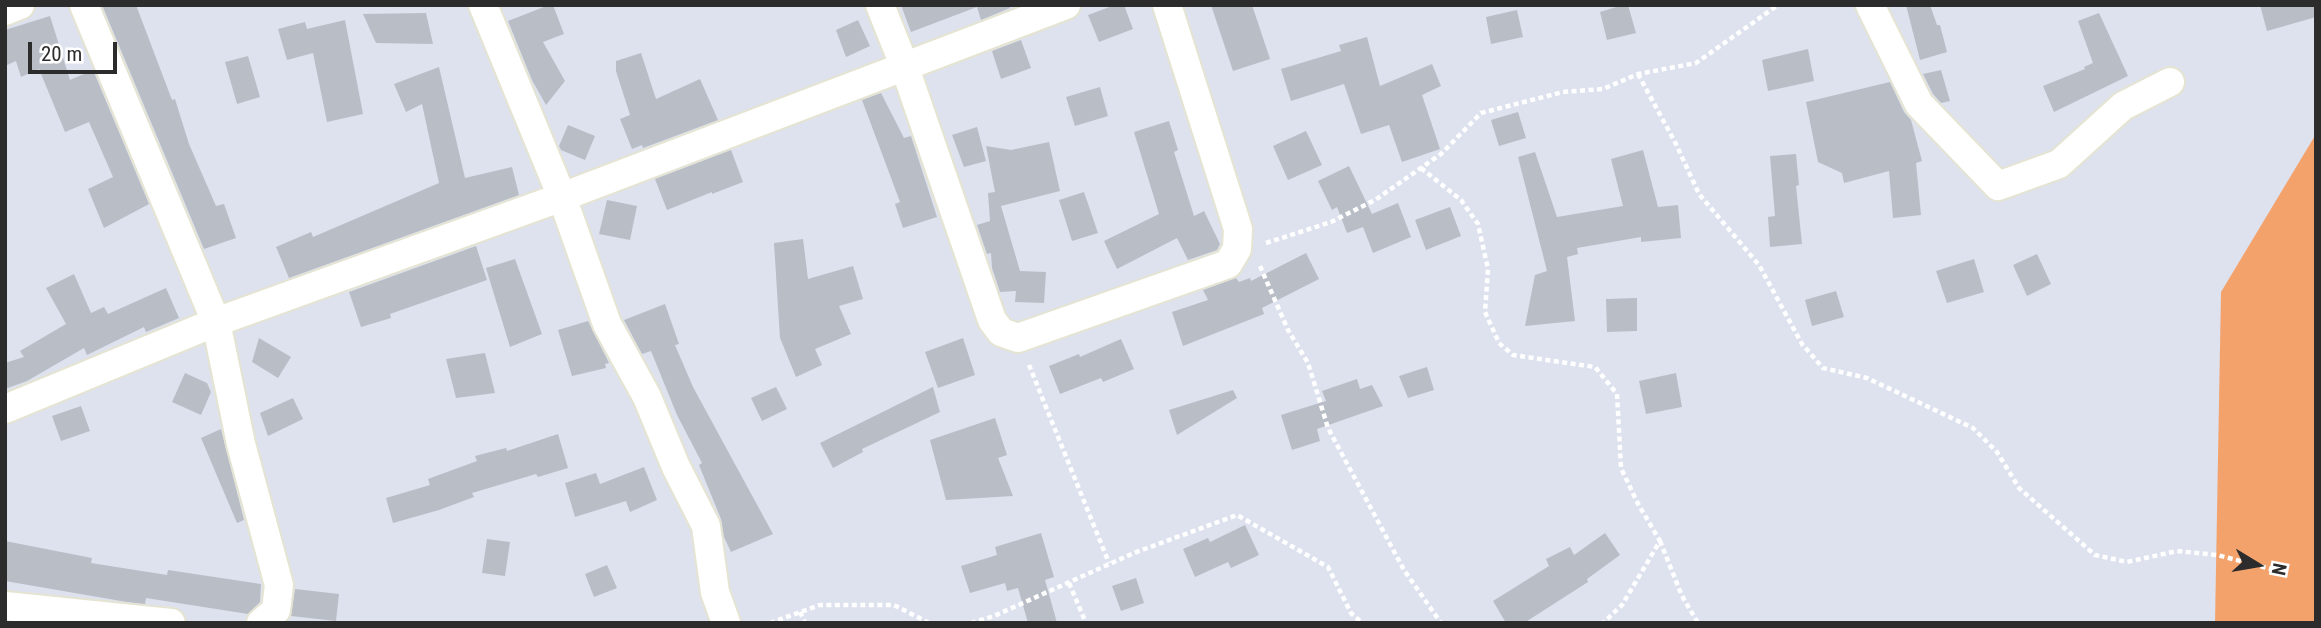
<!DOCTYPE html>
<html>
<head>
<meta charset="utf-8">
<style>
  body { margin:0 }
  #map { position:relative; width:2321px; height:628px; overflow:hidden; background:#dde2ee; font-family:"Roboto Condensed",sans-serif }
  canvas { display:block }
  .frame { position:absolute; inset:0; border:7px solid #2c2c2c; pointer-events:none }
  .north { position:absolute; left:2223px; top:530px; width:70px; height:70px; -webkit-text-stroke:5px #fff; paint-order:stroke; rotate:101deg; font-size:19px; font-weight:700; line-height:28px; text-align:center; color:#2c2c2c }
  .north::after { content:''; display:block; margin:auto; width:24px; height:32px; background:#2c2c2c; clip-path:polygon(50% 0,100% 100%,50% 72%,0 100%) }
  .scale { position:absolute; left:28px; top:42px; width:89px; height:32px; box-sizing:border-box; border:4px solid #2c2c2c; border-top:0; padding-left:9px; font-size:21px; line-height:24px; white-space:nowrap; color:#2c2c2c; -webkit-text-stroke:5px #fff; paint-order:stroke }
</style>
</head>
<body>
<div id="map">
<canvas width="2321" height="628"></canvas>
<div class="frame"></div>
<div class="north">N</div>
<div class="scale">20 m</div>
</div>
<script>
const g = document.querySelector('canvas').getContext('2d');
g.lineJoin = 'round';
function fillPath(path, color) {
  g.fillStyle = color;
  g.fill(path, 'evenodd');
}
function stroke(path, color, width, dash) {
  g.strokeStyle = color;
  g.lineWidth = width;
  g.lineCap = dash ? 'butt' : 'round';
  g.setLineDash(dash || []);
  g.stroke(path);
}
fillPath(new Path2D(`
  M2316,134V623H2215L2221,292Z`), '#f4a26c');
fillPath(new Path2D(`
  M102,5H136L172,100L175,99L189,144L216,206L224,204L236,238L204,249Z
  M549,5H553L564,34L543,42L565,81L546,105L532,80L508,21Z
  M901,5H1009L1010,8L981,20L977,7L911,32Z
  M1115,5H1124L1133,29L1099,42L1088,15Z
  M1211,5H1252L1270,59L1233,71Z
  M1623,5H1628L1636,33L1607,40L1600,12Z
  M1906,5H1930L1937,25H1940L1947,52L1920,60Z
  M2260,5H2316V17L2267,31Z
  M1517,10L1523,37L1491,44L1486,17Z
  M426,13L433,44L376,43L363,14Z
  M2099,13L2128,76L2054,112L2043,86L2085,69L2084,67L2093,63L2078,21Z
  M50,16L70,80L93,70L149,204L104,228L88,189L113,177L89,122L65,132L39,69L21,77L16,61L5,66V30Z
  M345,20L363,114L327,122L313,53L287,60L278,29L305,22L307,29Z
  M858,20L870,46L846,57L836,30Z
  M1367,37L1380,86L1432,64L1441,86L1422,95L1440,149L1402,162L1389,125L1361,134L1344,84L1291,101L1281,69L1341,51L1339,45Z
  M1021,40L1031,68L1001,79L992,51Z
  M1808,49L1814,81L1768,91L1762,60Z
  M641,53L656,99L700,79L718,120L643,148L642,145L632,149L620,119L630,115L616,71V61Z
  M248,56L260,97L237,104L225,62Z
  M439,67L465,178L512,167L519,195L289,278L276,247L311,232L313,237L439,183L422,104L406,112L394,84Z
  M1941,70L1950,101L1941,103L1933,94L1923,74Z
  M1890,82L1904,112L1911,120L1922,161L1916,163L1921,215L1893,218L1889,171L1844,183L1842,173L1818,162L1806,102Z
  M1100,87L1108,116L1075,126L1066,97Z
  M881,93L904,138L911,136L937,217L903,228L895,204L900,202L862,100Z
  M1518,112L1526,138L1499,146L1491,120Z
  M1169,121L1178,150L1174,152L1194,216L1204,211L1220,244L1217,250L1188,260L1177,238L1117,269L1104,241L1159,214L1134,132Z
  M568,125L595,136L585,160L561,150L559,146Z
  M977,127L986,161L964,167L952,135Z
  M1306,131L1322,165L1288,180L1273,146Z
  M1049,142L1060,191L1001,206L1020,271L1046,272L1044,303L1015,302L1016,291L1000,292L992,268L991,253L987,254L977,225L990,221L988,193L995,192L986,146L1011,150Z
  M731,150L743,182L712,194V192L667,210L655,179Z
  M1643,150L1658,207L1678,205L1681,238L1641,242V237L1577,248L1578,254L1567,257L1575,321L1525,326L1535,275L1547,271L1518,157L1535,152L1557,217L1623,206L1611,159Z
  M1796,154L1799,185L1796,186L1802,244L1770,247L1768,217L1775,216L1770,156Z
  M1349,166L1372,214L1398,203L1411,237L1373,253L1363,227L1347,233L1337,207L1332,210L1318,181Z
  M1084,192L1098,233L1072,241L1059,200Z
  M607,200L637,206L630,240L599,234Z
  M1450,207L1461,236L1426,250L1415,220Z
  M803,239L808,279L853,266L863,299L839,306L851,334L815,349L822,365L796,377L780,338L774,243Z
  M476,246L487,280L390,314L391,318L361,327L349,292Z
  M1306,253L1319,279L1262,308L1264,314L1183,346L1172,312L1208,300L1203,290L1236,278L1239,282L1250,278L1251,281Z
  M2037,254L2051,284L2027,296L2013,265Z
  M515,259L542,334L510,347L486,268Z
  M1974,259L1984,292L1947,303L1936,271Z
  M74,274L91,313L104,307L108,314L166,288L179,318L146,332L144,327L87,355L84,348L27,381L5,389V363L24,357L20,351L66,324L46,288Z
  M1836,291L1844,317L1812,326L1805,300Z
  M1637,298V331L1607,332L1606,299Z
  M665,304L679,344L675,345L693,387L773,534L731,552L724,537L721,519L699,465L702,463L677,415L651,351L642,354L624,320Z
  M588,321L609,363L605,364L606,368L572,376L558,330Z
  M259,338L291,357L278,378L252,362Z
  M963,338L975,375L938,388L925,352Z
  M1121,339L1134,369L1103,382L1101,378L1060,394L1049,366L1079,354L1080,357Z
  M485,353L495,393L456,398L446,359Z
  M1427,367L1434,390L1408,398L1399,376Z
  M185,373L207,383L211,392L201,415L172,402Z
  M1676,373L1682,407L1646,414L1639,381Z
  M1357,379L1360,389L1372,385L1383,406L1317,429L1320,441L1292,450L1281,415L1326,401L1322,391Z
  M776,387L787,409L762,421L751,398Z
  M933,387L940,412L862,449L863,452L833,468L820,443Z
  M1233,390L1237,398L1177,435L1169,410Z
  M293,398L303,419L268,436L260,413Z
  M81,406L90,431L61,441L52,416Z
  M995,418L1007,455L998,458L1013,496L946,500L930,440Z
  M221,429L244,520L237,523L201,438Z
  M558,434L568,468L538,477L536,474L472,493L474,497L439,510L393,523L386,498L430,485L428,479L477,461L475,456L506,448L507,451Z
  M644,467L657,500L630,512L626,501L575,517L565,483L596,473L600,484Z
  M1245,525L1259,555L1231,568L1228,562L1195,577L1183,549L1208,538L1210,542Z
  M1041,533L1054,577L1045,580L1057,623H1028L1018,588L1007,591L1005,583L970,593L961,566L997,555L995,547Z
  M1605,533L1620,555L1587,579L1588,582L1524,623H1506L1493,601L1549,566L1546,559L1570,547L1574,555Z
  M487,539L510,542L505,576L482,573Z
  M5,541L92,558L91,563L167,575L168,570L261,584L260,602L248,614L146,598L145,604L127,602L5,581Z
  M607,565L617,588L594,597L585,574Z
  M1136,578L1144,603L1121,611L1112,586Z
  M295,589L339,594L336,621L291,616Z`), '#b9bdc6');
const minor = new Path2D(`
  M84,5L216,322L241,444L279,585L276,610L261,623
  M483,5L562,197L607,324L647,397L676,467L706,526L715,592L726,623
  M880,5L904,65L992,320L1001,332L1018,338L1228,264L1237,249L1238,229L1167,5
  M1870,5L1919,104L1998,186L2059,164L2123,106L2170,82
  M5,11L20,5
  M5,409L216,322L562,197L1066,5
  M5,606L171,623`);
stroke(minor, '#e5e4d2', 32);
stroke(new Path2D(`
  M1638,74L1676,144L1699,194L1759,265L1802,344L1823,368L1867,378L1973,428L1997,452L2019,488L2095,555L2127,562L2177,551L2217,555L2271,569
  M1421,168L1461,200L1478,224L1488,269L1485,312L1499,343L1513,355L1595,367L1617,394L1621,468L1637,502L1660,541L1622,605L1603,623
  M1266,243L1331,222L1375,200L1441,154L1481,113L1563,92L1603,89L1638,74L1696,63L1778,5
  M1260,266L1288,330L1308,363L1328,428L1404,570L1441,623
  M1029,365L1109,563
  M1660,541L1682,596L1698,623
  M1069,583L1086,623
  M800,612L805,623
  M770,623L820,605H894L929,623
  M971,623L994,616L1134,553L1237,515L1328,567L1351,613L1362,623`), '#fff', 4.5, [5, 3.5]);
stroke(minor, '#fff', 28);
</script>
</body>
</html>
